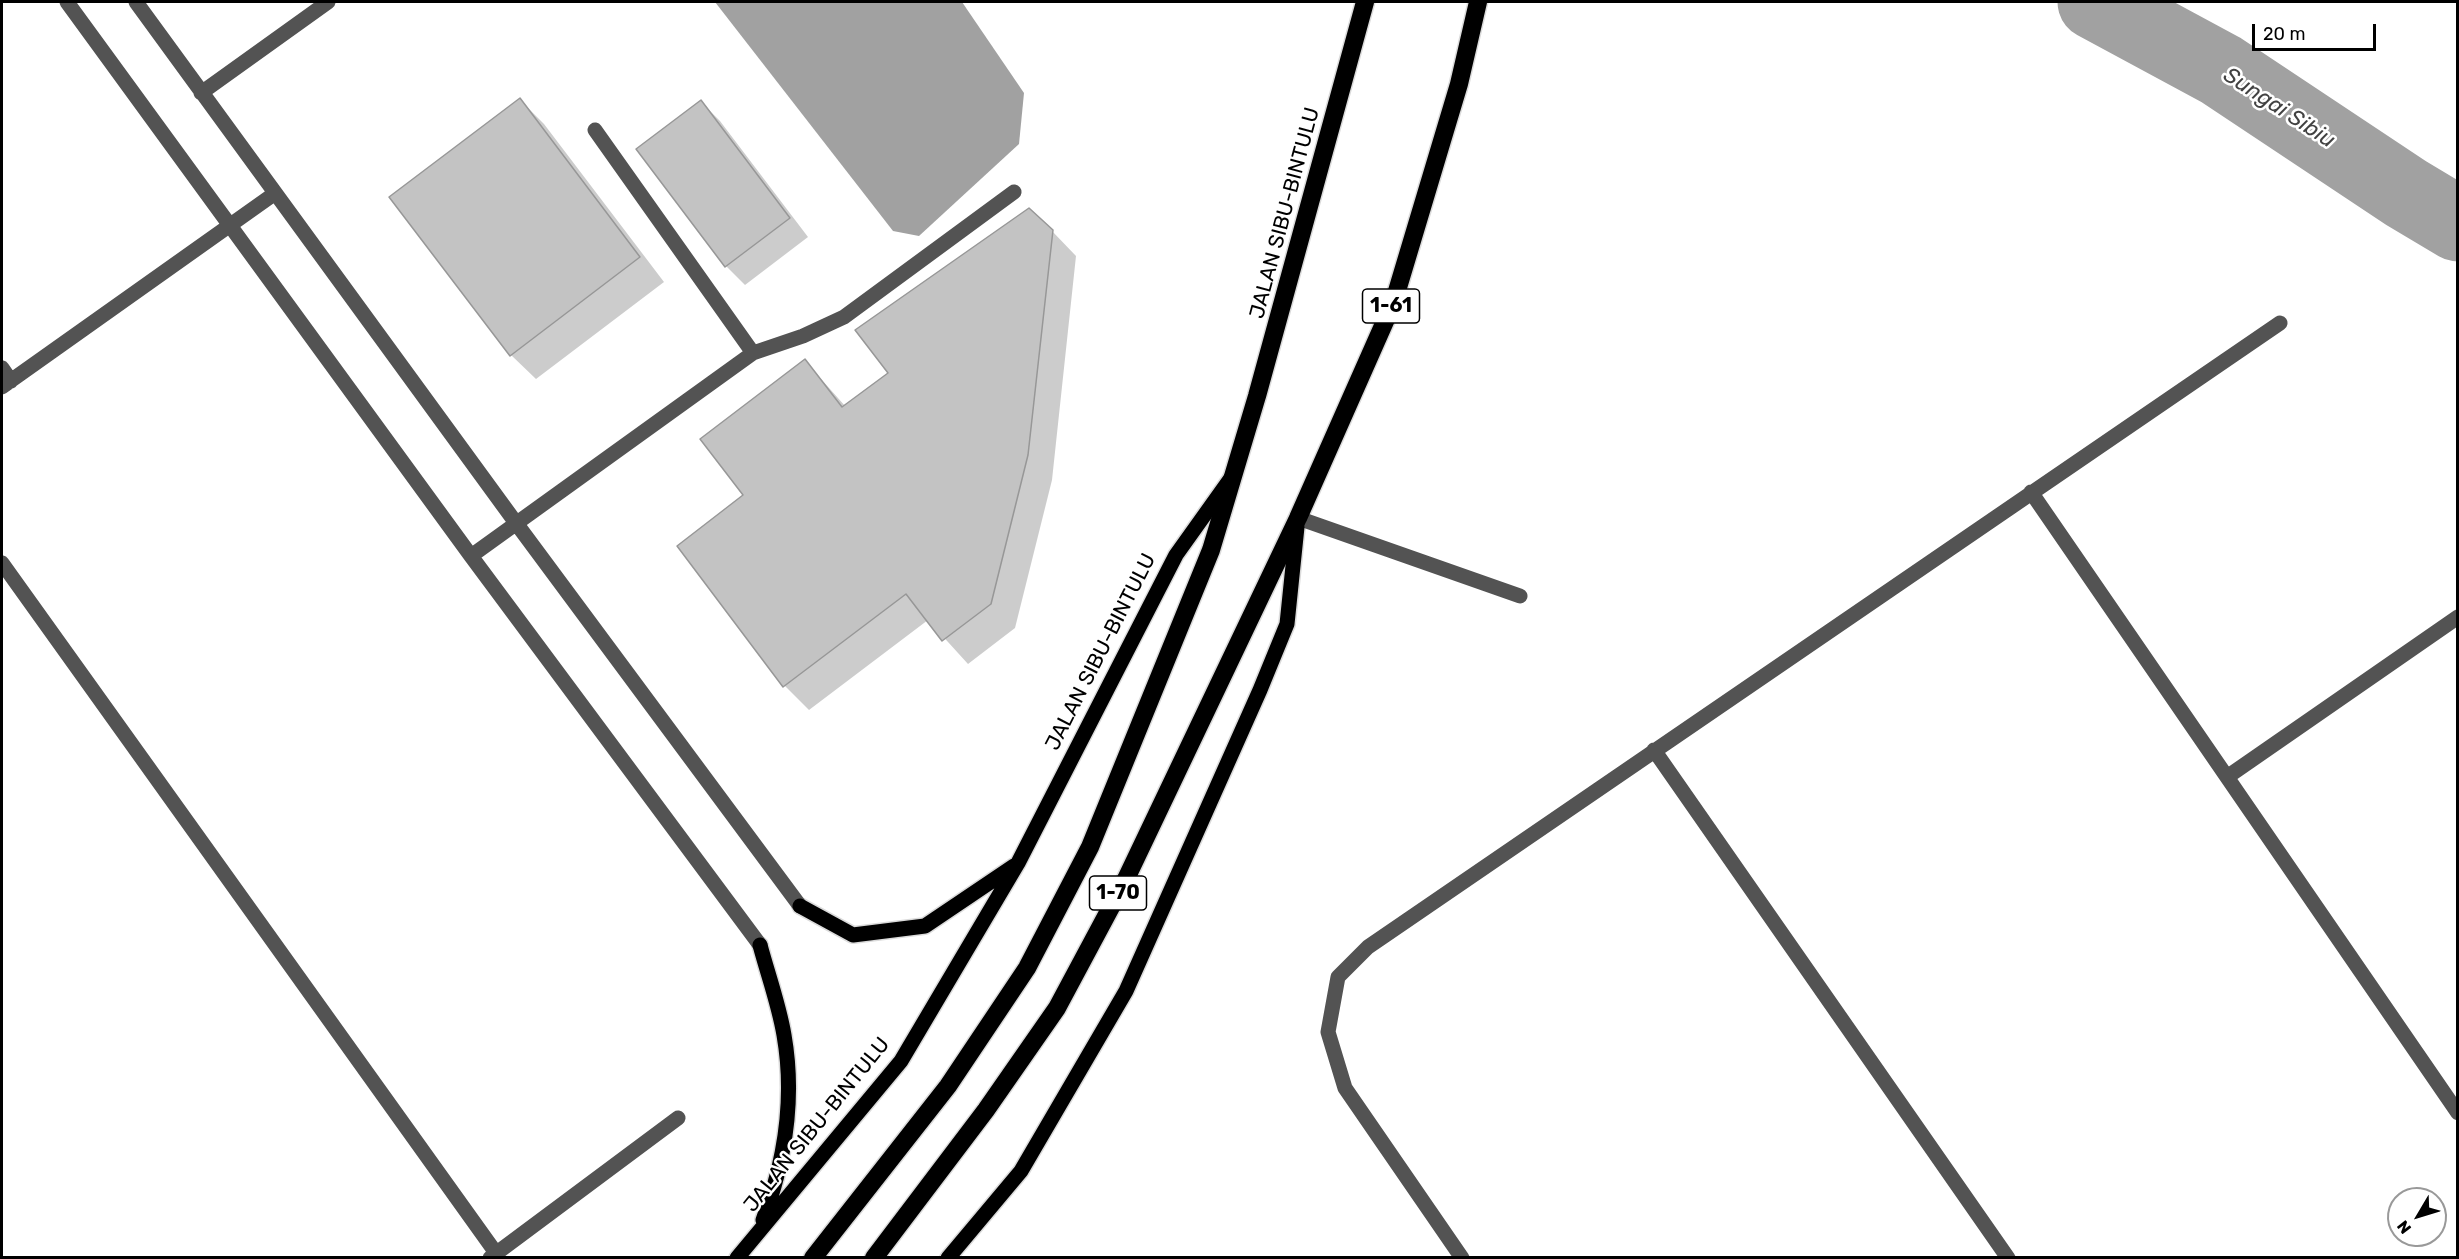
<!DOCTYPE html>
<html>
<head>
<meta charset="utf-8">
<style>
  body { margin:0 }
  #map { position:relative; width:2459px; height:1259px; overflow:hidden; background:#fff; font-family:Rubik,sans-serif }
  canvas { display:block }
  .frame { position:absolute; inset:0; border:3px solid #000; pointer-events:none }
  .north { position:absolute; left:2387px; top:1187px; width:60px; height:60px; box-sizing:border-box; background:#fff; border:2px solid #999; border-radius:50%; rotate:232deg; font-size:16px; font-weight:700; line-height:24px; text-align:center; color:#000 }
  .north::after { content:''; display:block; margin:auto; width:21px; height:27px; background:#000; clip-path:polygon(50% 0,100% 100%,50% 72%,0 100%) }
  .scale { position:absolute; left:2252px; top:24px; width:124px; height:27px; box-sizing:border-box; border:3px solid #000; border-top:0; padding-left:8px; font-size:18px; line-height:21px; white-space:nowrap; color:#000; -webkit-text-stroke:4px #fff; paint-order:stroke }
</style>
</head>
<body>
<div id="map">
<canvas width="2459" height="1259"></canvas>
<div class="frame"></div>
<div class="north">N</div>
<div class="scale">20 m</div>
</div>
<script>
const g = document.querySelector('canvas').getContext('2d');
g.lineJoin = 'round';
function fillPath(path, color) {
  g.fillStyle = color;
  g.fill(path, 'evenodd');
}
function stroke(path, color, width, dash) {
  g.strokeStyle = color;
  g.lineWidth = width;
  g.lineCap = dash ? 'butt' : 'round';
  g.setLineDash(dash || []);
  g.stroke(path);
}
function label(font, color, halo, rows, align = 'center') {
  g.font = font + ' Rubik,sans-serif';
  g.lineWidth = 5;
  g.setLineDash([]);
  g.textBaseline = 'middle';
  g.strokeStyle = halo;
  g.fillStyle = color;
  for (const [text, x, y, turn = 0] of rows) {
    g.save();
    g.translate(x, y);
    g.rotate((+turn || 0) * Math.PI / 180);
    g.textAlign = isNaN(turn) ? turn : align;
    if (halo) g.strokeText(text, 0, 0);
    g.fillText(text, 0, 0);
    g.restore();
  }
}
fillPath(new Path2D(`
  M715,2H962L1024,93L1019,144L919,236L893,231Z`), '#a1a1a1');
fillPath(new Path2D(`
  M520,100L544,124L664,282L536,379L511,355Z
  M701,102L720,121L808,237L745,285L726,266Z
  M1052,231L1076,256L1052,480L1015,628L968,664L928,620L809,710L785,686L679,546L745,496L805,361L846,407L890,373Z`), '#0003');
stroke(new Path2D(`
  M2095,2L2221,70L2406,193L2458,224`), '#a1a1a1', 75);
const building = new Path2D(`
  M520,98L640,257L510,356L389,197Z
  M701,100L790,218L725,267L636,149Z
  M1029,208L1053,230L1028,455L991,604L942,641L906,594L783,687L677,546L743,495L700,439L805,359L842,407L888,373L855,330Z`);
fillPath(building, '#c3c3c3');
stroke(building, '#979797', 1.5);
const major = new Path2D(`
  M800,906L853,935L925,926L1014,866
  M760,945C768,975 779,1005 784,1035C795,1098 785,1161 763,1220
  M737,1258L901,1061L1018,863L1176,555L1231,478
  M948,1258L1021,1171L1126,991L1260,690L1287,624L1297,527`);
const highway = new Path2D(`
  M813,1258L948,1086L1027,968L1090,847L1211,550L1257,396L1365,2
  M874,1258L986,1110L1057,1008L1126,879L1298,518L1394,301L1459,84L1478,2`);
stroke(major, '#dbdbdb', 18);
stroke(highway, '#dbdbdb', 21);
stroke(new Path2D(`
  M67,2L471,556L760,945
  M136,2L516,523L800,906
  M201,93L328,2
  M595,130L753,353
  M2,368L11,381
  M2,387L274,194
  M2031,492L2458,1113
  M1298,518L1520,596
  M471,556L753,353L803,336L844,317L1014,192
  M2,563L496,1253
  M1654,750L2008,1258
  M2227,777L2458,617
  M490,1258L678,1118
  M1462,1258L1345,1088L1328,1032L1338,977L1368,947L2280,323`), '#535353', 15);
stroke(major, '#000', 15);
stroke(highway, '#000', 18);
for (const [x, y, w] of [
  [1391,306,57],
  [1118,893,57]
]) {
  const box = new Path2D();
  box.roundRect(x - w / 2, y - 17, w, 34, 4.5);
  g.fillStyle = '#fff';
  g.fill(box);
  stroke(box, '#000', 1.5);
}
label('bold 20px', '#000', null, [
  ["1-61",1391,306],
  ["1-70",1118,893]
]);
label('21px', '#000', '#fff', [
  ["JALAN SIBU-BINTULU",1285,213,-75],
  ["JALAN SIBU-BINTULU",1101,652,-63],
  ["JALAN SIBU-BINTULU",817,1125,-51]
]);
label('italic 22px', '#424242', '#fff', [
  ["Sungai Sibiu",2279,108,33]
]);
</script>
</body>
</html>
